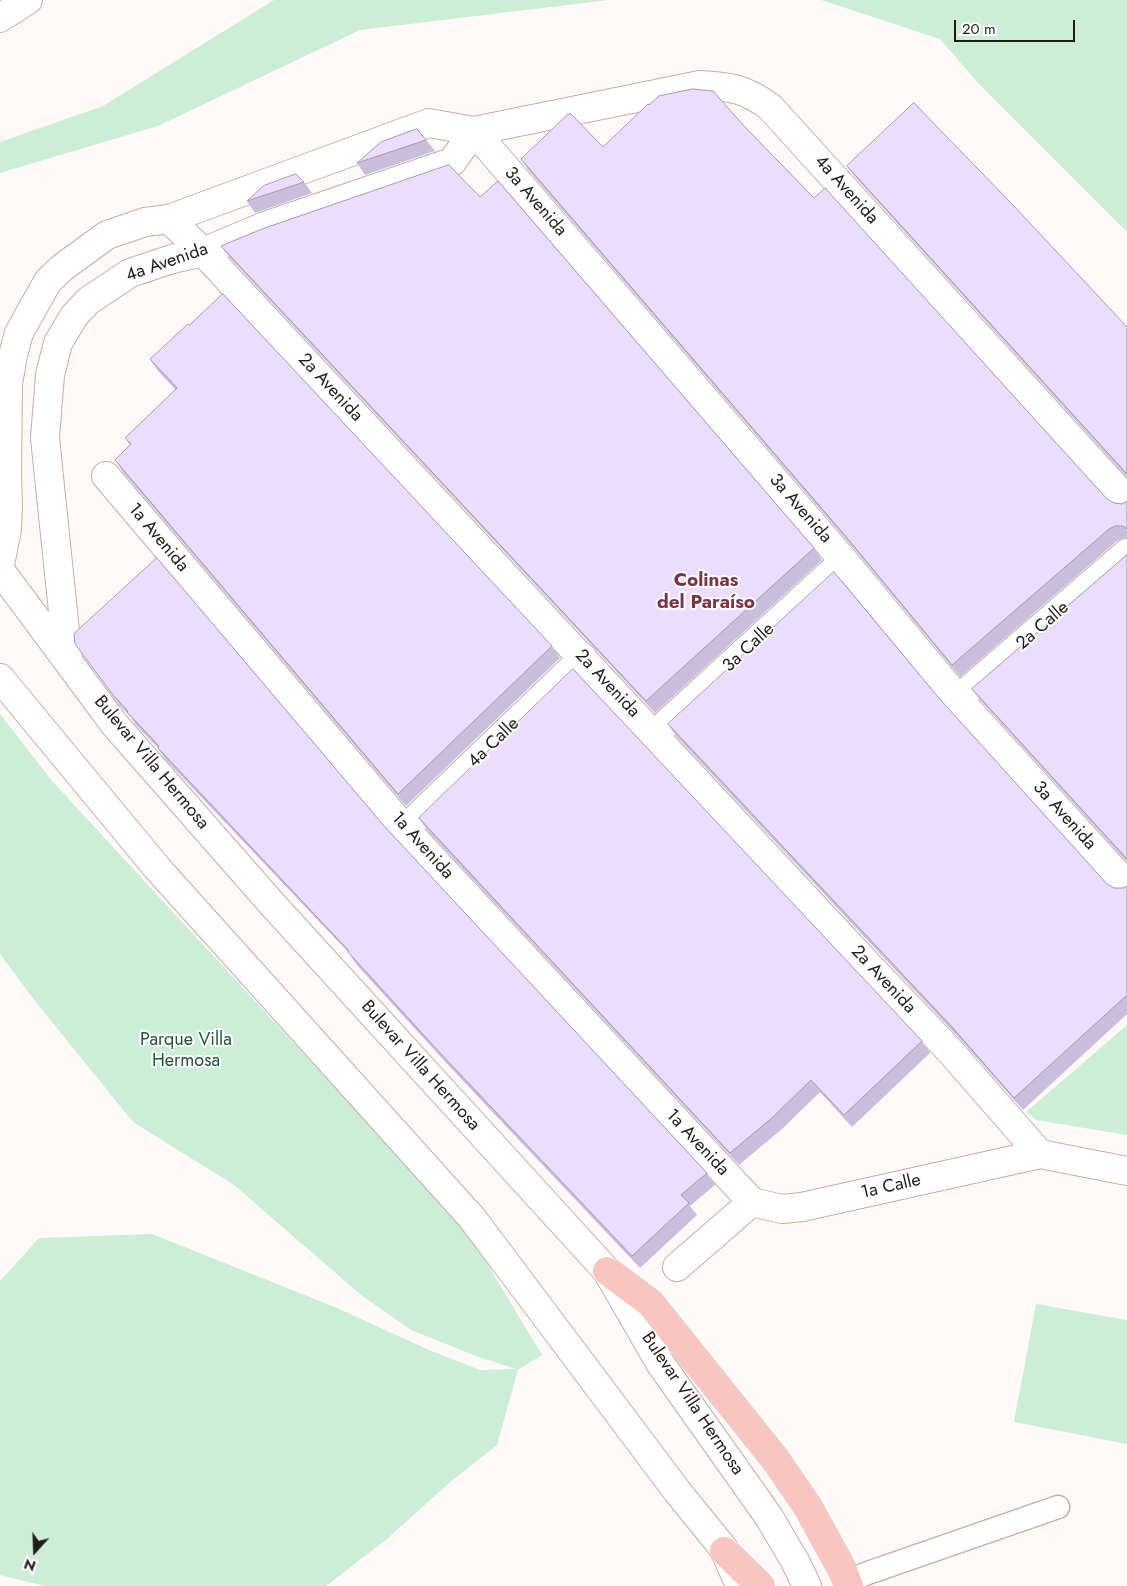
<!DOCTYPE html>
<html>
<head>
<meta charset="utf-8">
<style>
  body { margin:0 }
  #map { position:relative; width:1127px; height:1586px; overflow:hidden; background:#fffaf8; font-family:Jost,sans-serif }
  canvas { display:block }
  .north { position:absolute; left:10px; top:1526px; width:50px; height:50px; -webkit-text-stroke:4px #fff; paint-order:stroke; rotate:200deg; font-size:14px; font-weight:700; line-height:20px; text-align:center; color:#241b18 }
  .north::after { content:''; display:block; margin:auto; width:18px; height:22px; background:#241b18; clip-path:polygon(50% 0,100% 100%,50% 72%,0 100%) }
  .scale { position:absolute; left:954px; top:20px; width:121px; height:22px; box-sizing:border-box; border:2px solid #241b18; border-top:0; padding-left:6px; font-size:15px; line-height:18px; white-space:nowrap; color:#241b18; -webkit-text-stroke:4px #fff; paint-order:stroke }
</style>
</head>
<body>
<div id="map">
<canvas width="1127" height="1586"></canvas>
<div class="north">N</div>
<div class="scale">20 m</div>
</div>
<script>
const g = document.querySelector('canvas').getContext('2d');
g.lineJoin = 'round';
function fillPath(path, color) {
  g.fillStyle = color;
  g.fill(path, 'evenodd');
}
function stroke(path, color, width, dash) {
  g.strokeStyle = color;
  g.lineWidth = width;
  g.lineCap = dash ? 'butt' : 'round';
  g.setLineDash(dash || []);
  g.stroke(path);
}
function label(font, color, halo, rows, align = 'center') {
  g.font = font + ' Jost,sans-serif';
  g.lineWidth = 4;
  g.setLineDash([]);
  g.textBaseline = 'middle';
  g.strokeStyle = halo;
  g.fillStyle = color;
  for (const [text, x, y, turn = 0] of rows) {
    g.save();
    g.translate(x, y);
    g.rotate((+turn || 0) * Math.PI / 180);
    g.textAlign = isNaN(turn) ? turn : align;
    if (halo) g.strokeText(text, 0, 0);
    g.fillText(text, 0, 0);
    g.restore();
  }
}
fillPath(new Path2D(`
  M274,0H609L360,30L158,126L0,173V142L103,106Z
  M821,0H1127V232L978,83L940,39Z
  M0,714L53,782L326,1078L470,1235L542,1355L518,1370L497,1445L449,1483L387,1539L326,1586H45L0,1575V1281L39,1238L152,1234L337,1308L429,1350L480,1370L516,1369L476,1356L411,1330L361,1295L234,1185L133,1122L35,1001L0,954Z
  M1127,1025V1135L1036,1120L1026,1112Z
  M1036,1304L1127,1320V1444L1014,1422Z`), '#ccedd6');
const service = new Path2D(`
  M848,1582L865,1574L1058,1507`);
const minor = new Path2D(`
  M0,18L28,0
  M474,131L844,561L958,699L1127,885
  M169,219L203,252L871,968L950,1051L1040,1154
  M106,476L405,829L752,1202
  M0,565L7,529L8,507L7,475L8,384L13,355L19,333L48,281L63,267L107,235L145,222L169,219L429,123L474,131L700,85C731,87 744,88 770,107L1127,500
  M68,660L45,438L50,375L58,343L74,316L88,301L130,273L172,259L203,252L265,226L452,162L474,131
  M958,699L1127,553
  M654,735L844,561
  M405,829L583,658
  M677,1267L752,1202L782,1209L802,1207L1040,1154L1127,1171`);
const secondary = new Path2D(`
  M0,570L115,725L273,905L607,1271L660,1363L769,1517L796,1563L807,1586
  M0,678L158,869L472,1218L677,1491L724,1549L740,1586`);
const primary = new Path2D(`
  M607,1271L650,1303L775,1459L808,1507L843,1571L849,1586
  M724,1551L760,1586`);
stroke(service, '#c4aea5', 25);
stroke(minor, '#c4aea5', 30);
stroke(secondary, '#c4aea5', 30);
stroke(primary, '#d8d6d5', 30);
stroke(service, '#fff', 22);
stroke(minor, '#fff', 28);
stroke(secondary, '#fff', 28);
stroke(primary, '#fac4bf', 28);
fillPath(new Path2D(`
  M649,105L744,126L1107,499L1114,503L1122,504L1127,501V538H1124L1117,541L960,677L856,551L529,171L521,159L603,147Z
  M426,140L435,151L365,175L357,163Z
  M847,166L1127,327V477L856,178Z
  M304,182L312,193L255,213L247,201Z
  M221,246L814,548L822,560L655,713L230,258Z
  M150,359L552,646L560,658L406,806L123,472L115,460L130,445L125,438L176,390L158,371Z
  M1127,555V862L980,700L972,689Z
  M75,644L385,827L707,1173L715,1185L690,1206L697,1215L640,1268L449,1066L356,964L348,952L166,760L158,748L135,724L130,716L121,707Z
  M938,697L1107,884L1114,888H1123L1127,886V1014L1023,1110L961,1040L676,736L668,724Z
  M419,818L922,1041L930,1053L852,1127L820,1092L782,1129L739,1165L427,830Z`), '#c9bedb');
const building = new Path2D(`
  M693,89L713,91L744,126L814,198L825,188L1107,499L1114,503L1122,504L1127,501V529L1123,526H1115L1109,529L952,665L848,539L521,159L568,114H571L603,147L648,104L649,105L659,96Z
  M914,103L1012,204L1127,327V474L847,166Z
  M417,129L426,140L357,163L381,142Z
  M449,165L480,197L498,181L814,548L646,701L221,246L262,229Z
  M296,174L304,182L247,201L263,186Z
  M223,294L552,646L398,794L115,460L131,444L125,438L177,388L150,359L188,324L189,325Z
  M1127,555V859L972,689Z
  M157,558L385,827L707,1173L681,1195L689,1203L632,1256L441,1054L348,952L349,951L158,748L159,746L127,712L128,711L113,695L75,644L74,634Z
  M834,572L938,697L1107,884L1114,888H1123L1127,886V995L1014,1098L953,1028L668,724Z
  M573,669L922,1041L844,1115L811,1080L773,1117L730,1153L419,818Z`);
fillPath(building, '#eaddff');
stroke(building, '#a49bb2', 1);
label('18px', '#241b18', '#fff', [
  ["4a Avenida",846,190,48],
  ["3a Avenida",535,202,49],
  ["4a Avenida",167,263,-19],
  ["2a Avenida",330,388,47],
  ["3a Avenida",800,509,49],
  ["1a Avenida",158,538,50],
  ["2a Calle",1043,626,-41],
  ["3a Calle",749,648,-43],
  ["2a Avenida",607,684,47],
  ["4a Calle",494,743,-44],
  ["Bulevar Villa Hermosa",151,763,50],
  ["3a Avenida",1064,816,48],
  ["1a Avenida",422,846,48],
  ["2a Avenida",883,980,47],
  ["Bulevar Villa Hermosa",420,1066,48],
  ["1a Avenida",697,1143,47],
  ["1a Calle",891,1187,-13],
  ["Bulevar Villa Hermosa",692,1404,56]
]);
label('18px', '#1e5434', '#fff', [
  ["Parque Villa",186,1041],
  ["Hermosa",186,1062]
]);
label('bold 19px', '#7b3443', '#fff', [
  ["Colinas",706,581],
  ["del Paraíso",706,603]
]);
</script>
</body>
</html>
